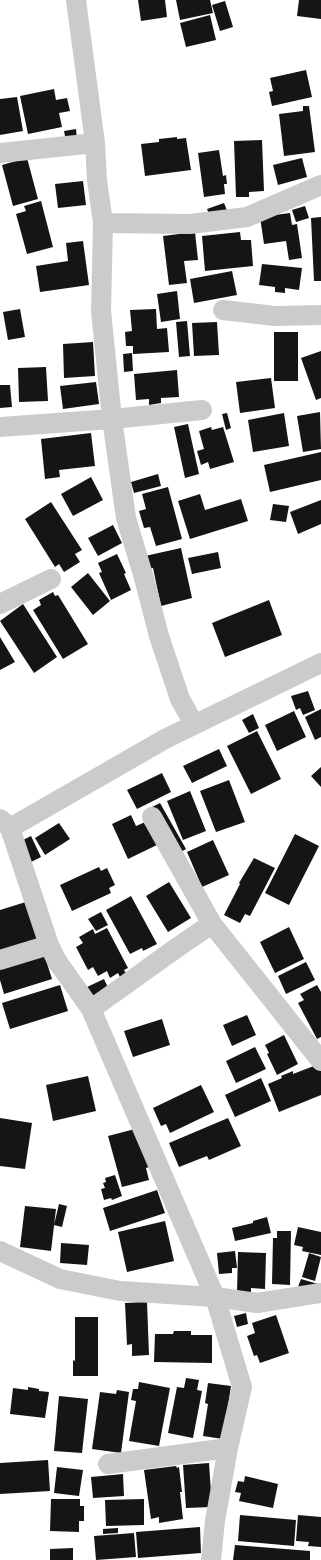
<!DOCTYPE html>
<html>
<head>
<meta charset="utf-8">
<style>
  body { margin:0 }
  canvas { display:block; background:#fff }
</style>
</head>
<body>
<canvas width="321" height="1560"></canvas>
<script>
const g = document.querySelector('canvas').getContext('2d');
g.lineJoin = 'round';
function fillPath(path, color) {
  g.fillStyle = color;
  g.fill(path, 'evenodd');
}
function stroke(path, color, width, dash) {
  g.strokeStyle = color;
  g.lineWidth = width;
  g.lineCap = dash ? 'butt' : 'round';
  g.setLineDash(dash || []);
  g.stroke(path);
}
fillPath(new Path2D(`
  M138,0H165L167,17L141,21Z
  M176,0H210L213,13L180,20Z
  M299,0H321V19L297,16Z
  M225,1L233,27L220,31L212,5Z
  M210,15L216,40L186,47L180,23Z
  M306,70L312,97L272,106L269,92L273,91L270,78Z
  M54,89L56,100L67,98L70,111L59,113L62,127L28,134L20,96Z
  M17,97L23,131L0,135V99Z
  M303,106H309L315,152L284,156L279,114L303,111Z
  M76,129L77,139L66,141L64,131Z
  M177,137V139L186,138L191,170L145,176L141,144L159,142V139Z
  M262,140L264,191L249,192V197H236L234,141Z
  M219,150L223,176L226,175L227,184H224L225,194L204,197L198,153Z
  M27,158L38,199L13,206L2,165Z
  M302,158L307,177L278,185L273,165Z
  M83,181L86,205L58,208L55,184Z
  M41,201L53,247L27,254L16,214L26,211L24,206Z
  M224,203L228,213L211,219L207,209Z
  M305,206L309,218L296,222L292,210Z
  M290,213L292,225L297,224L302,258L289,260L286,241L264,244L260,217Z
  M321,217V281H314L311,218Z
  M195,232L198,260L184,261L187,283L169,285L163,236Z
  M240,232L241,240H251L253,266L205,271L202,236Z
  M83,241L89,285L40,292L36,266L68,261L66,243Z
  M262,264L302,268L299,290L285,288V293L275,292V287L259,285Z
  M232,271L237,295L194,303L190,279Z
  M177,291L180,319L161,322L157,294Z
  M20,309L25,337L8,340L3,312Z
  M156,309L157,329L167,328L169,352L133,354V346H126L125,332L132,331L130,310Z
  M187,321L190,356L179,357L176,322Z
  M217,322L219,355L194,356L192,323Z
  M274,332H298V381H274Z
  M93,342L95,376L64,378L63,344Z
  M321,351V398L316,400L301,358Z
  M132,353L133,371L124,372L123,354Z
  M46,367L48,401L19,402L18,368Z
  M177,370L179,397L161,398V403L149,405V399L136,400L134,374Z
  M271,378L275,408L240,413L236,382Z
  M96,382L99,404L63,409L60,386Z
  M0,385H10L12,407L0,408Z
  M320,412L321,449L303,452L297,416Z
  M227,413L231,428L226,430L222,414Z
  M284,413L289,446L253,452L248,420Z
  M188,424L199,474L185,478L174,427Z
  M211,427L212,430L223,427L234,462L210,469L208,462L201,465L197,451L204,449L199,431Z
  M91,433L95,466L59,470L60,477L45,479L41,439Z
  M321,452V480L270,492L264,465Z
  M158,474L161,486L134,493L131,482Z
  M91,477L103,500L73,516L61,494Z
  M168,487L182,539L156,546L150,527L144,528L139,511L146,509L142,494Z
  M200,494L205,510L241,499L248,521L190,539L178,501Z
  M321,500V524L298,534L290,512Z
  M51,502L82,550L75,554L80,562L64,572L59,564L55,567L25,519Z
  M273,504L289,506L286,522L270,520Z
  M113,525L122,543L98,556L88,538Z
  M181,548L192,598L161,606L153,568L148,569L145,556Z
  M218,552L221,568L192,574L188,558Z
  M117,554L126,573L124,574L131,590L111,600L99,573L102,572L98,563Z
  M88,573L110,601L93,615L71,587Z
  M53,592L55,596L58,595L88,644L63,659L33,610L41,605L39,600Z
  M269,600L282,635L225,657L212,623Z
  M23,604L57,657L34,673L0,621Z
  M0,637L15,662L0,670Z
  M308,691L315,710L303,715L300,708L296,710L291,696Z
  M321,709V737L315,740L305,717Z
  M294,711L306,737L277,751L265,725Z
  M253,714L259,728L249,733L242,720Z
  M257,731L281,779L251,794L227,746Z
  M219,749L227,766L192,783L183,766Z
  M321,767V787L311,776Z
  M162,773L171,792L137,809L127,790Z
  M229,780L245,822L216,832L200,791Z
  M190,791L206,831L183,840L167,801Z
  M160,803L186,849L176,855L150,808Z
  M131,815L136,826L150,820L161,843L128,859L112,824Z
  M59,823L70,839L45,855L35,838Z
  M295,834L319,846L289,905L265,893Z
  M31,836L41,857L31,862L21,841Z
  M213,840L229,875L202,887L187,852Z
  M254,858L275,868L250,916L245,914L240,923L224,915L240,884L239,883Z
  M99,867L101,871L107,868L115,885L109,888L111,893L72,911L60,885Z
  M169,882L191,918L168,932L146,896Z
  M131,896L157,944L143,951L142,948L130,954L106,910Z
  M29,901L42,944L0,957V910Z
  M101,912L108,925L96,931L88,919Z
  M289,927L304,959L275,973L260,942Z
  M107,928L128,968L124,970L127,975L121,979L118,973L110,978L107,971L98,976L93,967L88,970L76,947L83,943L79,937L93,929L95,934Z
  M43,951L52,979L4,994L0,980V965Z
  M306,962L315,980L286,994L278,976Z
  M104,979L110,992L93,1000L87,987Z
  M60,985L68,1011L10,1029L2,1003Z
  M317,985L321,992V1037L317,1039L298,1003L304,1000L300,994Z
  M247,1015L256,1035L232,1046L223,1025Z
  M162,1019L170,1045L133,1057L124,1031Z
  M284,1035L298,1064L277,1075L267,1054L269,1053L265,1045Z
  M255,1047L266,1069L236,1083L226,1061Z
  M319,1064L321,1070V1095L279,1112L268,1084L282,1078L281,1076L293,1071V1074Z
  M88,1076L96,1111L53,1121L46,1085Z
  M261,1078L271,1101L235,1117L225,1095Z
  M201,1085L214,1112L170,1133L166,1124L161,1126L153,1108Z
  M0,1118L32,1123L25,1169L0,1166Z
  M228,1118L241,1146L209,1160L207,1156L179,1167L169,1143Z
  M135,1129L149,1167L146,1168L149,1180L122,1187L108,1136Z
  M115,1175L122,1196L112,1200L111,1198L104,1200L101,1189L105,1188L103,1183L106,1182L105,1178Z
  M157,1190L165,1213L110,1231L103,1208Z
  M59,1204L67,1206L62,1227L54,1225Z
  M25,1206L56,1209L51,1251L20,1247Z
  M267,1217L271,1233L235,1241L232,1228L253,1223V1221Z
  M165,1221L174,1261L127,1272L118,1232Z
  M298,1227L321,1232V1255L302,1251L303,1247L294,1245Z
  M277,1231H291L290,1285L272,1284L273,1238H277Z
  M61,1243L89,1245L87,1265L60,1263Z
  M235,1251L237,1268H232V1273L219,1274L217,1253Z
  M238,1252L266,1253L265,1289L251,1288V1293H237Z
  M309,1253L321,1257L315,1281L302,1277Z
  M301,1279L318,1284L298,1287Z
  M147,1302L149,1355L132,1356V1344L127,1345L125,1303Z
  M246,1313L248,1324L237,1327L234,1316Z
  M276,1315L289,1353L260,1363L257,1355L254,1356L247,1336L255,1333L252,1323Z
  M75,1317H98V1376H73V1360L75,1361Z
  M174,1331H191V1335H212V1363L154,1362L155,1334H173Z
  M186,1378L199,1380L197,1390L202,1391L193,1438L168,1433L177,1387L184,1388Z
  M139,1382L170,1388L159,1446L129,1441L136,1401L131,1400L133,1389H138Z
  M208,1383L231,1386L223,1439L203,1436L208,1404L205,1403Z
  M28,1387L39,1389V1391L49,1392L45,1418L10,1414L13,1388L28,1390Z
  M117,1390L129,1392L121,1453L92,1449L100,1392L116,1394Z
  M59,1396L88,1399L82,1453L54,1451Z
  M48,1460L50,1491L0,1494V1463Z
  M209,1463L212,1507L186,1508L183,1465Z
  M176,1466L177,1468L179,1467L182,1492H180L183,1519L159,1523V1517L151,1519L144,1470Z
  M57,1467L83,1470L79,1496L54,1493Z
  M123,1474L124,1496L93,1498L91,1477Z
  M245,1476L278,1484L273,1508L239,1501L241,1493L235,1492L238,1481L244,1482Z
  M51,1499H80V1506H84V1521H79V1532L50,1531Z
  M144,1499V1525L106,1526L105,1500Z
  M240,1515L296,1520L294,1546L238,1541Z
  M298,1515L321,1517V1547L308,1546L309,1542L296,1541Z
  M200,1527L201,1553L138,1558L136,1532Z
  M118,1528V1533L103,1534V1529Z
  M134,1533L136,1557L96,1560L94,1536Z
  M235,1545L310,1551V1560H233Z
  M73,1548V1560H50V1549Z`), '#151515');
stroke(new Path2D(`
  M76,0L95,143L97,180L103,223L101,311L112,419L126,518L144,578L159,636L180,699L194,724
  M0,153L95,143
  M103,223L190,224L247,217L321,185
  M223,310L275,316L321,315
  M0,427L112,419L202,410
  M0,604L51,579
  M152,817L212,924
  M0,819L10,828L165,739L321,663
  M10,828L49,945L57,961L91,1009L215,1297L242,1387L228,1448L215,1521L211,1560
  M0,960L49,945
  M91,1009C132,981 170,951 212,924L321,1061
  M0,1251L60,1279L120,1291L215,1297L257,1303L321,1293
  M108,1464L228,1448`), '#cbcbcb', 20);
</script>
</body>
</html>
